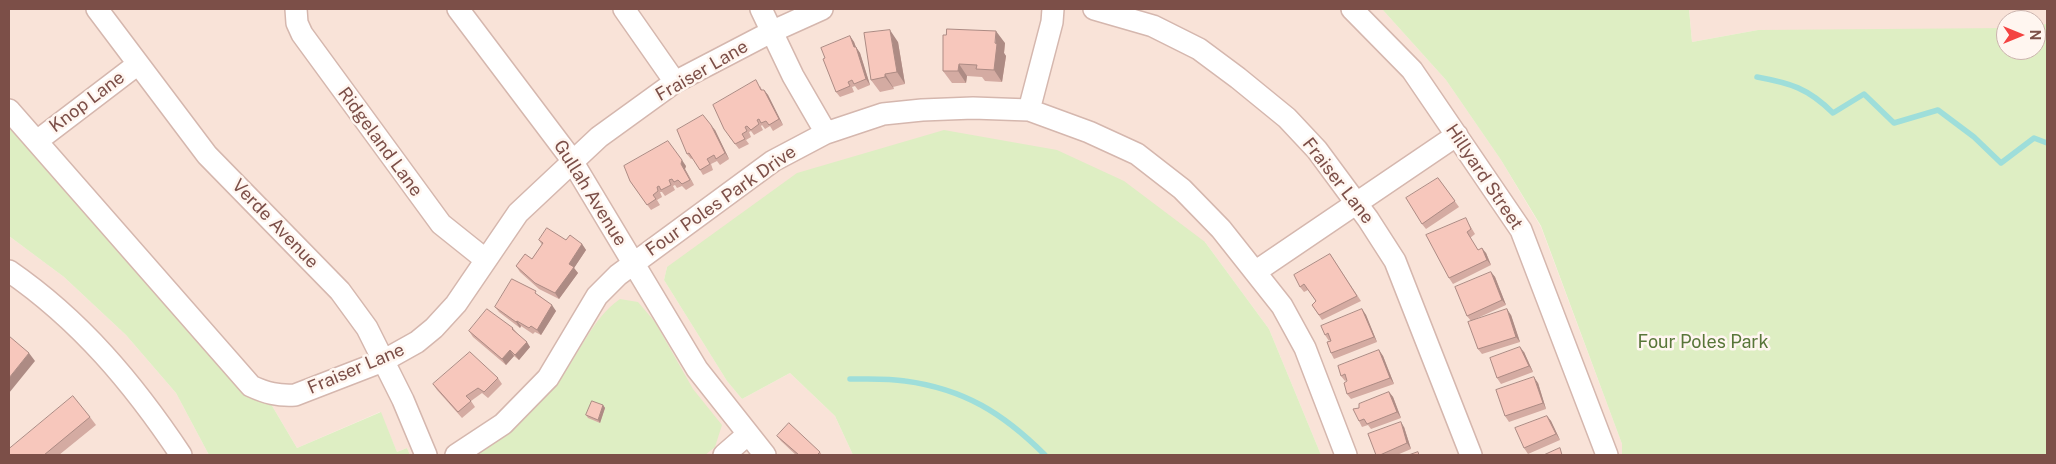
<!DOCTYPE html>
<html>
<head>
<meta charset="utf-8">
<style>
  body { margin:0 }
  #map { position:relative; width:2056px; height:464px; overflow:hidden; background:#fef0e7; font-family:"Public Sans",sans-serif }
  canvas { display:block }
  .frame { position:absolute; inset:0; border:10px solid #7c4f48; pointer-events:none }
  .north { position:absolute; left:1996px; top:10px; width:50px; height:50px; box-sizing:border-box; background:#fff6f0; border:1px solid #cbb3ad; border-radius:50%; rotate:90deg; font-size:14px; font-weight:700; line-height:20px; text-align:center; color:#7c4f48 }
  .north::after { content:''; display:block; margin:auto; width:18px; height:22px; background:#f44341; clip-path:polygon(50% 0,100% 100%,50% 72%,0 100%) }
</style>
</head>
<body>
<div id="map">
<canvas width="2056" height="464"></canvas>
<div class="frame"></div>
<div class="north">N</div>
</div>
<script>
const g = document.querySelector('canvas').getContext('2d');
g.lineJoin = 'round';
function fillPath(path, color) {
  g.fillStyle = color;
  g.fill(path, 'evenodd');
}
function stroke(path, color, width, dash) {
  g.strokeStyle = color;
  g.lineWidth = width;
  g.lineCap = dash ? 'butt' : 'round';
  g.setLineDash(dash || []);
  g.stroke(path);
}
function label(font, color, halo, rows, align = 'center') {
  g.font = font + ' "Public Sans",sans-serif';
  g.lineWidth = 5;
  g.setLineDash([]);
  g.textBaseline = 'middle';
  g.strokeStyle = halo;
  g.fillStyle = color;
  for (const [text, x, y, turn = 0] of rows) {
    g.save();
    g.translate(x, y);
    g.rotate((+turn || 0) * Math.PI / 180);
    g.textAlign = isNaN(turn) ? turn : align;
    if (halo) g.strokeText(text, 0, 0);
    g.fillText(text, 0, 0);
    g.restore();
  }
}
fillPath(new Path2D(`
  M9,9H1382L1446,80L1501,160L1541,227L1622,444V455H1321L1269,329L1205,242L667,267L664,280L727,381L742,399L790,373L835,416L853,455H410L407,448L397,452L380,412L297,448L271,404L9,118Z
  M1689,9H2047V24L2036,25V20H2006V28L1991,30H1758L1692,42Z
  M9,236L64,277L126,335L176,393L209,455H9Z`), '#f9e3d8');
fillPath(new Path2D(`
  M1382,9H1689L1692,42L1758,30L2006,28V50H2036V25L2047,24V455H1622V444L1541,226L1501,160L1446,80Z
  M9,118L271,404L297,448L381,412L397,452L407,448L410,455H209L176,393L126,335L64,277L9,236Z
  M944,130L1057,150L1124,181L1205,242L1269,329L1321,455H853L835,416L790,373L742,399L727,381L664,280L667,267L797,173Z
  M620,299L638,302L655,322L693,389L722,425L715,447L705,455H475C507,433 531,414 556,384C578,358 591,319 620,299Z`), '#deeec3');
stroke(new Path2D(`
  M1757,77C1790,83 1808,88 1833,113L1864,94L1894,123L1938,110L1974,137L2001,163L2034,138L2047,143
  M850,379C868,379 887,378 905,381C964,389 1003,413 1045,455`), '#9ededa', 5.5);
const street = new Path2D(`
  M97,9L207,155L340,291L367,328L403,400L426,455
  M296,9L297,23L302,34L441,224L486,260
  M458,9L569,156L697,369L765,455
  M624,9L675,82
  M761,9L793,76L826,133
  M1094,9L1153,26L1199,49L1238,78L1287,118L1317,150L1368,219L1395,261L1471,455
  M1352,9L1412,70L1521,230L1607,455
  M9,110L251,386C266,393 278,396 295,395L383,361L417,342L434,328L456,304L518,213L599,137L675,82L771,32L822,9
  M1029,110L1052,22L1053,9
  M37,141L138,64
  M9,271C80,320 133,383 181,455
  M1255,272L1457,135
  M456,455L503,424L548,378L597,296L618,275L773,161L826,133L883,114L922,110L973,108L1029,110L1089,132L1137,154L1182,189L1221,229L1282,306L1305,348L1346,455
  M724,455L747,435`);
stroke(street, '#d5b7ae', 24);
stroke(street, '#fff', 21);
fillPath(new Path2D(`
  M850,36L854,42L856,47L860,53L870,85L858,90L855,86L852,87L854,92L840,97L836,92L825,58Z
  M898,42L905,84L893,87L894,89L880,92L871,80Z
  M1005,43L1004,53L1006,56L1002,82L985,81L982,77L967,76L966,83H952L943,71Z
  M760,86L762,90H764L768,95L783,125L773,131L770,126L765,129L762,125L761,126L763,130L754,135L751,131L749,132L751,137L746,140L749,144L739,149L728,135Z
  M715,130L729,159L720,165L717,161L711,164L713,170L703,175L693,158L691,159L687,154Z
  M686,166L685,169L694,185L686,190L682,186L677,188L675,185L673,186L675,190L665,196L662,192H660L662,197L657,200L660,205L651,210L630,181Z
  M1438,178L1459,207L1426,229L1422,224Z
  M1469,224L1475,234L1470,238L1478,250L1486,253L1491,265L1453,284L1449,278Z
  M539,240H566L582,244L586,250L574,268L578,273L559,299L539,289L520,272L516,266L532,259L542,245Z
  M1330,254L1361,301L1322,320L1312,305L1316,301L1308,290L1304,292L1300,287Z
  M1491,272L1495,277L1506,305L1471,321L1467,316Z
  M540,296L556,311L541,335L535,332L533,334L521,326L520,328L499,312L495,307Z
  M1362,309L1366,315L1377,342L1334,359L1331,353L1330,340L1329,341L1325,335Z
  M1511,315L1520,342L1482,354L1478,349Z
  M513,328L517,333L530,347L519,360L514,356L506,365L473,337L469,331Z
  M1379,350L1383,356L1394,384L1351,399L1347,394V380L1345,381L1341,376Z
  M1524,352L1533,372L1501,384L1497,378Z
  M498,378L502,384L488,398L482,393L471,401L475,407L462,418L437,390L433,384Z
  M1538,383L1546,409L1509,422L1505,416Z
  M1389,392L1393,397L1401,418L1371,429L1368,425L1362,427L1359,421V408Z
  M603,405L605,408L600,423L588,418L586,415Z
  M1547,416L1551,421L1560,440L1528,454L1524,448Z
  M90,417L96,425L59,455H9Z
  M1404,427L1411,449L1397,455H1376Z
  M777,436L820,452L822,455H796L781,441Z`), '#d4aba2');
fillPath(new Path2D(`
  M890,30L898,42L905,84L897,72Z
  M996,31L1005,43L1004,53L1006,56L1002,82L994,70Z
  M850,36L854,42L858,53L854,47Z
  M856,47L860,53L870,85L866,79Z
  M959,64L967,76L966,83L958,71Z
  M885,74L893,87L894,89L885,77Z
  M764,90L768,95L783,125L779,119Z
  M711,125L715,130L729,159L725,153Z
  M682,160L686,166L685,169L694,185L681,164Z
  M582,244L586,250L574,268L578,273L559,299L555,293L569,264Z
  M1482,248L1486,253L1491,265L1487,260Z
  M1491,272L1495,277L1506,305L1502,300Z
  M552,305L556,311L541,335L537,330Z
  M1362,309L1366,315L1377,342L1374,337Z
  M1507,309L1511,315L1520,342L1516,337Z
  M517,321L521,326L520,328L516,322Z
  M527,342L530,347L519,360L515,355Z
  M1520,347L1524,352L1533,372L1529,366Z
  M510,350L514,356L506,365L502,359Z
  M1379,350L1383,356L1394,384L1390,378Z
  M29,353L35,361L9,393V378Z
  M1534,377L1538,383L1546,409L1543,403Z
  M1389,392L1393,397L1401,418L1397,412Z
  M603,405L605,408L600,423L598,420Z
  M1547,416L1551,421L1560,440L1556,434Z
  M1401,422L1404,427L1411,449L1407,443Z`), '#ad8b84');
const building = new Path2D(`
  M947,29L996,31L995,43L997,44L994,70L976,69L977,65L959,64L958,71H943V35H946Z
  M890,30L897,72L885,74V77L871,80L864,33Z
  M850,36L854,47H856L866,79L854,84L852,80L848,82L850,86L836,92L823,59L825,58L821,48Z
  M756,80L761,90H764L779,119L769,125L766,121L761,123L759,119L757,120L759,124L751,130L747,126L745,127L747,131L742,134L745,139L735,144L724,129L713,105Z
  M703,115L711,125L725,153L716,159L714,155L707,159L710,164L700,170L689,153L687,154L677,130Z
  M668,141L682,160L681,164L690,180L682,184L678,180L674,182L672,179L669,180L671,185L661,190L659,186L657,187L658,191L653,195L656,199L647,205L630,181L624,166Z
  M1438,178L1455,201L1422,224L1406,198Z
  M1466,218L1471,229L1467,232L1478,250L1482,248L1487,260L1449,278L1426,235Z
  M547,228L566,240L570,235L582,244L569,264L574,267L555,293L535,283L516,266L525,254L532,259L543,243L539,240Z
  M1330,254L1357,296L1319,315L1312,305L1316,301L1304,284L1300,287L1294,275Z
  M1491,272L1502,300L1467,316L1455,287Z
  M512,279L536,291L535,293L552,305L537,330L531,326L529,328L517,321L516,322L495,307Z
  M487,309L513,328L512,329L527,342L515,355L510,350L502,359L469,331Z
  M1362,309L1374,337L1331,353L1327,342L1331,341L1328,333L1325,335L1321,326Z
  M1507,309L1516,337L1478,349L1468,322Z
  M9,336L29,353L9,378Z
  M1520,347L1529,366L1497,378L1490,358Z
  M1379,350L1390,378L1347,394L1344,383L1347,381L1345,374L1341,376L1338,366Z
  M470,352L498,378L484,392L478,388L466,396L471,401L458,412L433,384Z
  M1534,377L1543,403L1505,416L1496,390Z
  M1389,392L1397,412L1367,424L1364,419L1359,421L1353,409L1359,408V404Z
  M73,396L90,417L44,455H9V449Z
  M592,401L603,405L598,420L586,415Z
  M1547,416L1556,434L1524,448L1515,428Z
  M1401,422L1407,443L1380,455H1376L1368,434Z
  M789,423L820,452L817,455H799L777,436Z
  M1560,448L1562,455H1544Z
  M1418,452L1419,455H1409Z`);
fillPath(building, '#f7c7bc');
stroke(building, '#ad8b84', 1);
label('18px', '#7c4f48', '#fff6f0', [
  ["Fraiser Lane",702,71,-30],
  ["Knop Lane",87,102,-37],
  ["Ridgeland Lane",380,142,54],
  ["Hillyard Street",1484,177,56],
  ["Fraiser Lane",1338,181,52],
  ["Gullah Avenue",590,193,58],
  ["Four Poles Park Drive",721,201,-35],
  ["Verde Avenue",275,224,46],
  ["Fraiser Lane",356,369,-23]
]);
label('18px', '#587639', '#fff6f0', [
  ["Four Poles Park",1703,342]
]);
</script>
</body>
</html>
